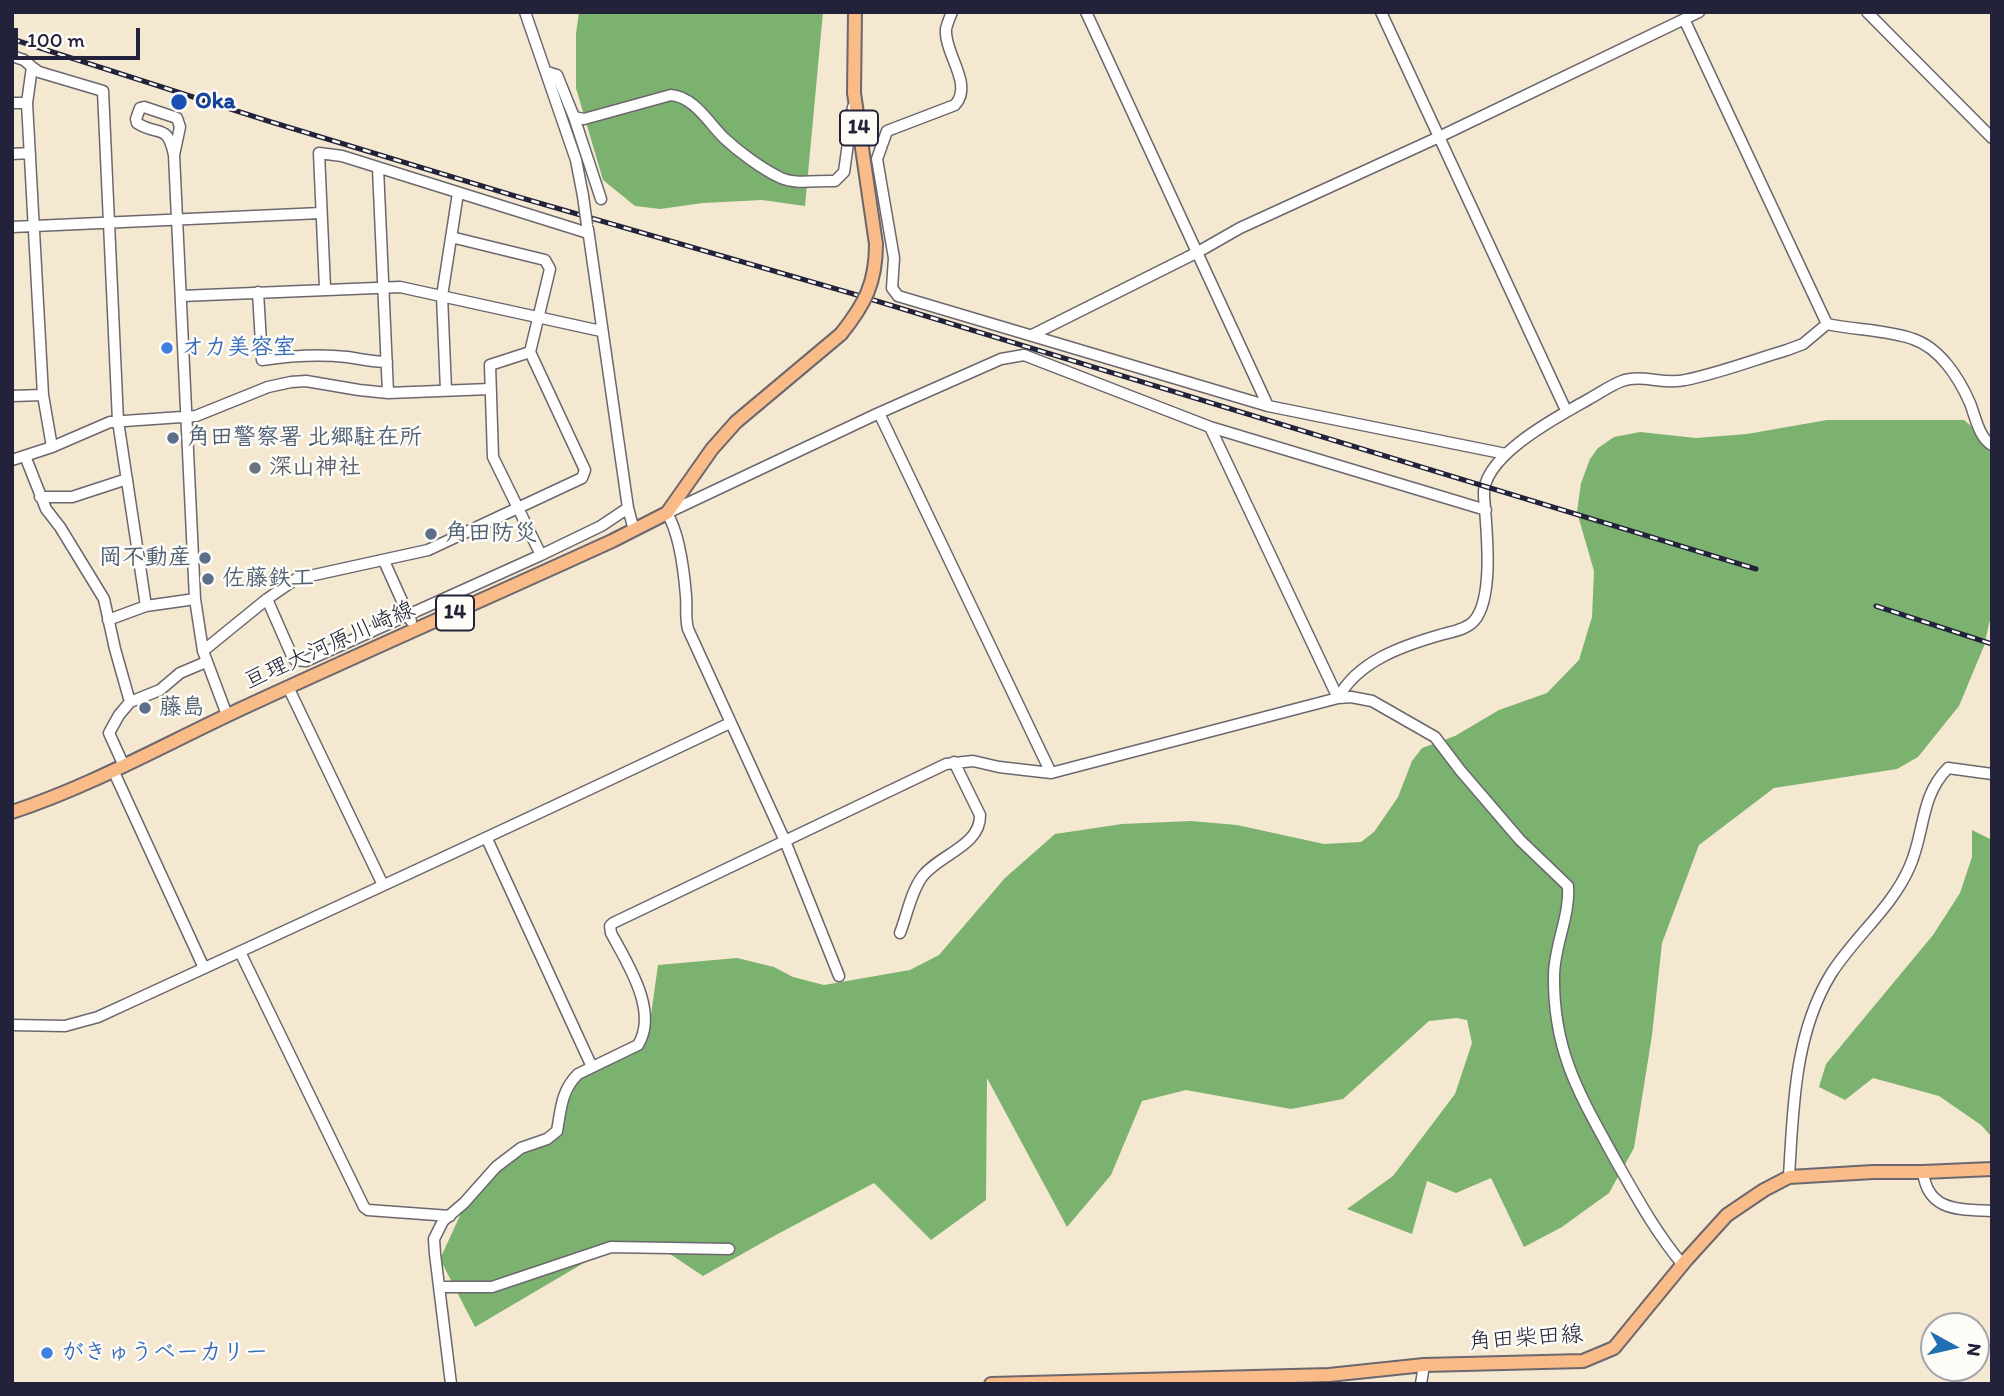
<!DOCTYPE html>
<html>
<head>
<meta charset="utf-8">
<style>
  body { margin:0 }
  #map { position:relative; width:2004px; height:1396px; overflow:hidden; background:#f4e8d0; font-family:Itim,sans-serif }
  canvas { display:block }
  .frame { position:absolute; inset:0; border:14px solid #22223b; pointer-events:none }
  .north { position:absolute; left:1920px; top:1312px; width:70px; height:70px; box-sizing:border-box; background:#fdfcf7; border:2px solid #a5a5ac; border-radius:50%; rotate:98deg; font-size:19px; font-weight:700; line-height:28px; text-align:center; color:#22223b }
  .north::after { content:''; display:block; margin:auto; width:24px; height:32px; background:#1f6fb2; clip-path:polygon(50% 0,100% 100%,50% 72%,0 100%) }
  .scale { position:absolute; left:14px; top:28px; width:126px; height:32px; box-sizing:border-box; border:4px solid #22223b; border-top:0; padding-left:9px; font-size:21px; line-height:24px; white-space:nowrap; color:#22223b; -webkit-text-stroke:5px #fdfcf7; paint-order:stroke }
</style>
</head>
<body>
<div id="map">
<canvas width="2004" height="1396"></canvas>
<div class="frame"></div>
<div class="north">N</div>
<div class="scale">100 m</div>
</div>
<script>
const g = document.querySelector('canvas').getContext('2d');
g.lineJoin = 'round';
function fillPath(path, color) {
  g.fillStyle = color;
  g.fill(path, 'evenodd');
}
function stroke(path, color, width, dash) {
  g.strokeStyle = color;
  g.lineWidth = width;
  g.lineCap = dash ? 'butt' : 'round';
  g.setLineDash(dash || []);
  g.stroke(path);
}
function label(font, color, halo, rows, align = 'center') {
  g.font = font + ' Itim,"Klee One",sans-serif';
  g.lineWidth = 5;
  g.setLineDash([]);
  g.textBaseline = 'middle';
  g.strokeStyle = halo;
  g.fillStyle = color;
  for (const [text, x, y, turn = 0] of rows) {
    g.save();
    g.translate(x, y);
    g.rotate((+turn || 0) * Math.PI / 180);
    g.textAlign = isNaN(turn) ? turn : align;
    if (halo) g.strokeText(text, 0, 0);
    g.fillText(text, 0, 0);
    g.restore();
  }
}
fillPath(new Path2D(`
  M579,12H823L805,206L762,200L703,203L660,209L635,206L603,180L576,88V34Z
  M1827,420H1964L1992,444V611L1984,646L1959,706L1918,757L1897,769L1774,788L1699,845L1662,943L1652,1035L1634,1148L1609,1193L1562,1227L1524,1247L1491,1178L1456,1193L1427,1181L1412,1234L1347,1209L1393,1176L1455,1094L1472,1043L1467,1020L1457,1018L1429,1021L1343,1099L1291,1109L1186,1090L1142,1101L1111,1175L1067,1227L987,1078L986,1200L931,1240L874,1183L774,1236L703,1276L655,1244L611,1247L475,1327L440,1259L469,1196L560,1122L582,1070L648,1036L658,965L737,958L774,967L793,977L824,985L910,970L939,955L1005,878L1055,834L1122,824L1191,821L1237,825L1324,844L1361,842L1374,832L1398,797L1412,761L1422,748L1455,736L1499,710L1547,693L1579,660L1592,617L1594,571L1577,512L1581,483L1590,459L1598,448L1614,437L1640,432L1696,438L1747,434Z
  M1972,830L1992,840V1137L1981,1125L1939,1096L1873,1078L1845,1100L1819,1087L1826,1064L1933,935L1960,893L1972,857Z`), '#7cb26f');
const minor = new Path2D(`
  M525,12L576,160L583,196
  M952,12C950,17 947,24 946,29C944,54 974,84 955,105L887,131L877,159L894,258L892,288L898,296L1268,406L1506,454
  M1086,12L1268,406
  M1381,12L1564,406
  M1867,12L1992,138
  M1684,19L1827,324
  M12,56L24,60L32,67
  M547,72L557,75L574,117L584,119L671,95C694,97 708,122 724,138C739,152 762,169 781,178C797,185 818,180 835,181L844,172L853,107
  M12,103H27
  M574,117L601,199
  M12,154L30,153
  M174,155L180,127L177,118L144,107L140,108L136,119L137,123C159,137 167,122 174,155L195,599L203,651L227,715
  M378,168L388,393
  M12,227L321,213
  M588,229L628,508L634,530
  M325,288L319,153L342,156L588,233
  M258,292L262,360C289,356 320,354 347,357C361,359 373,362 387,362
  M181,296L400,287L601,331
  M1032,335L1198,252L1240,228L1439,137L1699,12
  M530,352L490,365L493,457L541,555
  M446,390L442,296L458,193
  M12,396L43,395
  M879,413L1051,773
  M1210,427L1338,698
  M52,447L43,395L27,103L32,67L39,72L103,91L118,421L146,606
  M25,456L46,509L60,527L104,599L115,649L130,702
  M12,460L52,447L110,422L196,416L268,387L291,382L306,381L359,390L388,393L490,389
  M40,497H72L127,479
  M384,561L411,621
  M267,599L292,656L295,660L306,661L541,555L601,526L628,508
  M108,620L146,606L195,599
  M203,651L267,599L296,579L428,550L582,478L585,470L530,352L550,269L545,260L451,237
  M288,687L383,885
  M1338,698C1358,661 1402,646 1440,635C1450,632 1466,630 1474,621C1495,597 1486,526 1484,496C1481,456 1559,416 1589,399C1600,393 1611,385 1622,381C1641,374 1665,385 1685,380C1720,373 1753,360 1787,350L1803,344L1827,324C1854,330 1888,330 1913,339C1940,348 1959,378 1970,403C1975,416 1979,438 1992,445
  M124,766L109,733L119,715L130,702L160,690L180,673L206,662
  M113,770L204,968
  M487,839L592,1067
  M900,933C907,915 911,892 922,877C938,855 981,846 980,815L954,762
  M240,952L364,1207L368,1210L450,1216
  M839,976L785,841L688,629C685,618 687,608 686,596C684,571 679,533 667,513L879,413L1001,359L1024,355L1210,427L1486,510
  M12,1025L65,1026L98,1017C309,920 520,823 730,723
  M1923,1172C1928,1212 1959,1209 1992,1211
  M1789,1177C1793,1110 1794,1034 1831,974C1855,936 1892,908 1910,866C1925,832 1920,796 1948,768L1992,774
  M440,1287H492L611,1247L729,1249
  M451,1384L435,1254L434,1239L443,1221L464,1203L496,1167L521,1148L547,1139L557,1131C561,1109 561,1091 578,1074L638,1045C659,1011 627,963 611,933L610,926L613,923L946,764L973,761L999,767L1051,773L1338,698L1351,697L1372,701L1435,737L1460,770L1520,840L1568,886C1570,917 1554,946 1554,976C1553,1053 1581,1097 1616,1161C1637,1198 1656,1233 1683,1265
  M1421,1384L1424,1365`);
const major = new Path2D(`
  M855,12L854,93L876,244
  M12,812C88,787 158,748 230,714C357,655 485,599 612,541L667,513L712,449L736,422L841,334
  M991,1384L1329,1375L1424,1365L1583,1361L1614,1348L1687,1259L1727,1215L1764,1190L1789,1177L1873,1172H1923L1992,1169`);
stroke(minor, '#6c676f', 13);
stroke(major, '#6c676f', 16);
stroke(minor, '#fff', 10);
stroke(major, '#f9bc89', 12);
const rail = new Path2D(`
  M12,39L268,121L515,196L857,295L1756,569
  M1876,606L1992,644`);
stroke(rail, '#22223b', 5);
stroke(rail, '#fdfcf7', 2.5, [8]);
const minorBridge = new Path2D(`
  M583,196L587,225`);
const majorBridge = new Path2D(`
  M841,334C865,304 876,283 876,244`);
stroke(minorBridge, '#6c676f', 13, []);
stroke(majorBridge, '#6c676f', 16, []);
stroke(minorBridge, '#fff', 10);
stroke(majorBridge, '#f9bc89', 12);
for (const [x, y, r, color] of [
  [179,102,9,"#1a4fb4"],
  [167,348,7,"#3f7fe0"],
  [173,438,7,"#5c6f8a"],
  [255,468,7,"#6b7280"],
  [431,534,7,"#5c6f8a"],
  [205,558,7,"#5c6f8a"],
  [208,579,7,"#5c6f8a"],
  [145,708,7,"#5c6f8a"],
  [47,1353,7,"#3f7fe0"]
]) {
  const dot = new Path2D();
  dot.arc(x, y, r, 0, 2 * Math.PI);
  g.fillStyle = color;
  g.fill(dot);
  stroke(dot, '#fdfcf7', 2.5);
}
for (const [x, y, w] of [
  [859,128,38],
  [455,613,38]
]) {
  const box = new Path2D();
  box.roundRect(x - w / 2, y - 17.5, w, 35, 5);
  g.fillStyle = '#fdfcf7';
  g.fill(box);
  stroke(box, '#22223b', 2);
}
label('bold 21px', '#22223b', null, [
  ["14",859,128],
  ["14",455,613]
]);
label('bold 23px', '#164399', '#fdfcf7', [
  ["Oka",195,102]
], 'left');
label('bold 23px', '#366cbe', '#fdfcf7', [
  ["オカ美容室",181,348],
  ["がきゅうベーカリー",61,1353]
], 'left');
label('bold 23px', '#4e5e75', '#fdfcf7', [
  ["角田警察署 北郷駐在所",187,438],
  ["角田防災",445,534],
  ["岡不動産",191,558,"right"],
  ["佐藤鉄工",222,579],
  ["藤島",159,708]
], 'left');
label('bold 23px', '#5b616d', '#fdfcf7', [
  ["深山神社",269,468]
], 'left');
label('23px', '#22223b', '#fdfcf7', [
  ["亘理大河原川崎線",330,646,-24],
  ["角田柴田線",1526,1339,-4]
]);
</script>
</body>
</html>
